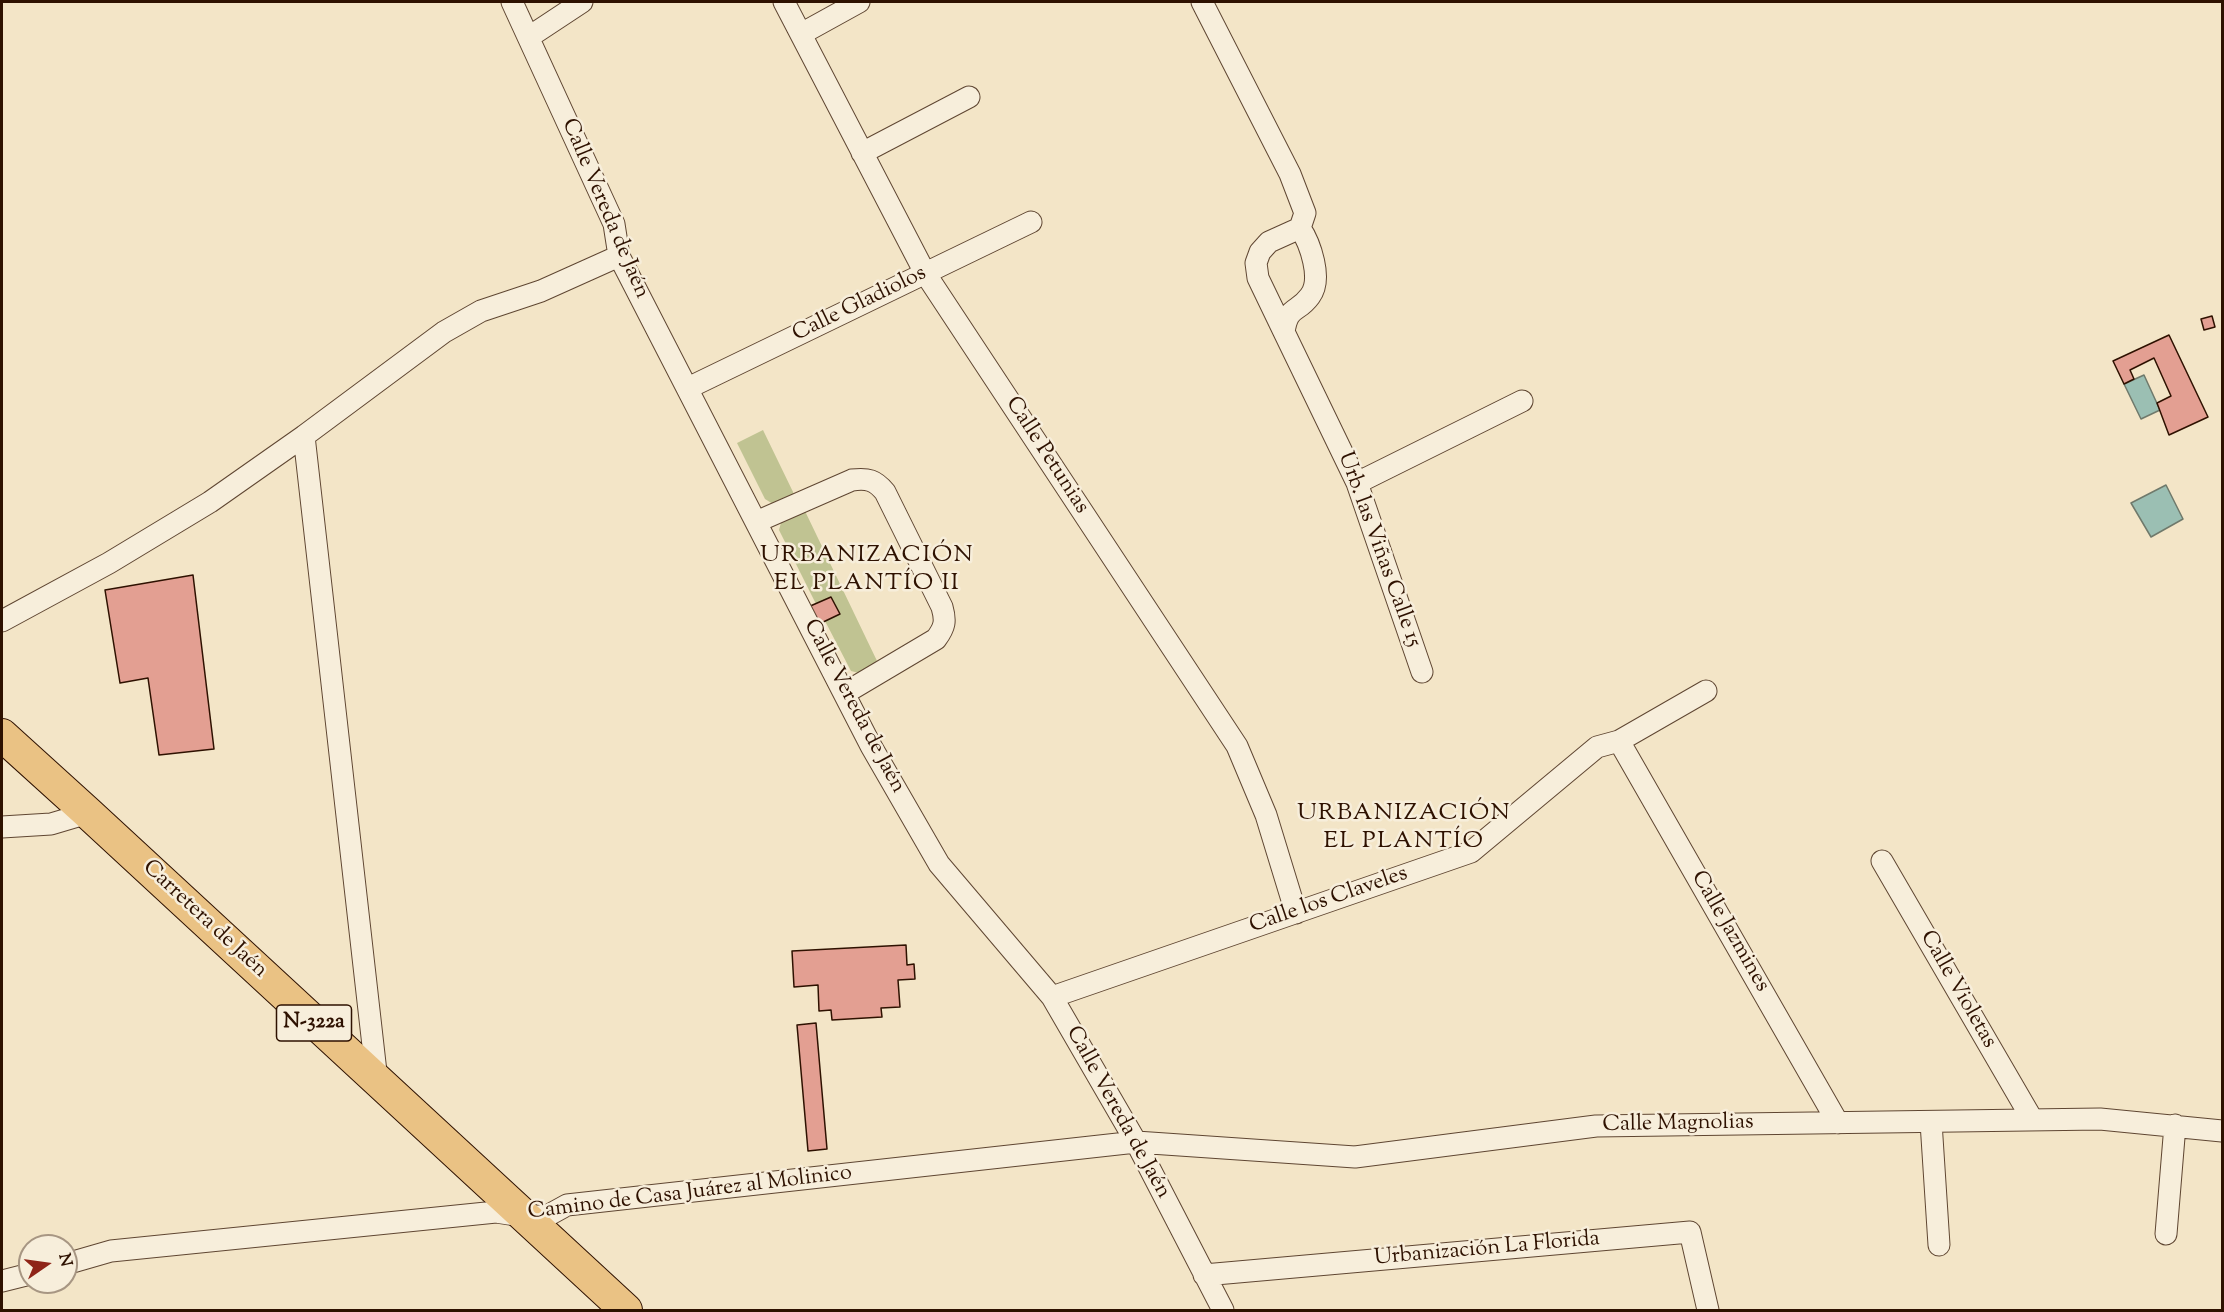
<!DOCTYPE html>
<html>
<head>
<meta charset="utf-8">
<style>
  body { margin:0 }
  #map { position:relative; width:2224px; height:1312px; overflow:hidden; background:#f3e5c7; font-family:"Sorts Mill Goudy",serif }
  canvas { display:block }
  .frame { position:absolute; inset:0; border:3px solid #2e1100; pointer-events:none }
  .north { position:absolute; left:18px; top:1234px; width:60px; height:60px; box-sizing:border-box; background:#f7eedb; border:2px solid #a79683; border-radius:50%; rotate:77deg; font-size:16px; font-weight:700; line-height:24px; text-align:center; color:#2e1100 }
  .north::after { content:''; display:block; margin:auto; width:21px; height:27px; background:#8f2418; clip-path:polygon(50% 0,100% 100%,50% 72%,0 100%) }
</style>
</head>
<body>
<div id="map">
<canvas width="2224" height="1312"></canvas>
<div class="frame"></div>
<div class="north">N</div>
</div>
<script>
const g = document.querySelector('canvas').getContext('2d');
g.lineJoin = 'round';
function fillPath(path, color) {
  g.fillStyle = color;
  g.fill(path, 'evenodd');
}
function stroke(path, color, width, dash) {
  g.strokeStyle = color;
  g.lineWidth = width;
  g.lineCap = dash ? 'butt' : 'round';
  g.setLineDash(dash || []);
  g.stroke(path);
}
function label(font, color, halo, rows, align = 'center') {
  g.font = font + ' "Sorts Mill Goudy",serif';
  g.lineWidth = 5;
  g.setLineDash([]);
  g.textBaseline = 'middle';
  g.strokeStyle = halo;
  g.fillStyle = color;
  for (const [text, x, y, turn = 0] of rows) {
    g.save();
    g.translate(x, y);
    g.rotate((+turn || 0) * Math.PI / 180);
    g.textAlign = isNaN(turn) ? turn : align;
    if (halo) g.strokeText(text, 0, 0);
    g.fillText(text, 0, 0);
    g.restore();
  }
}
fillPath(new Path2D(`
  M763,430L794,494L773,504L765,499L737,443Z
  M804,509L878,663L859,673L851,671L825,621L840,614L831,597L816,604L779,530L782,519Z`), '#c0c392');
const water = new Path2D(`
  M2144,375L2160,410L2141,419L2124,384Z
  M2166,485L2183,519L2151,537L2131,503Z`);
fillPath(water, '#9bbfb3');
stroke(water, '#6f796b', 1.5);
const building = new Path2D(`
  M2212,316L2215,327L2204,330L2201,319Z
  M2169,335L2208,417L2169,435L2157,403L2171,396L2154,358L2130,370L2134,379L2124,384L2113,361Z
  M193,575L214,749L159,755L148,678L120,683L105,590Z
  M831,597L840,614L817,625L808,607Z
  M906,945L907,965L914,964L915,979L898,980L900,1007L881,1008L882,1017L832,1020L831,1010L819,1011L818,985L794,987L792,951Z
  M816,1023L827,1149L808,1151L797,1025Z`);
fillPath(building, '#e39f92');
stroke(building, '#2e1100', 1.5);
const minor = new Path2D(`
  M512,2L614,224L619,256L871,746L939,864L1052,997L1136,1142L1223,1310
  M784,2L925,273L1237,746L1266,815L1296,913
  M1202,2L1290,174L1305,213L1300,228C1310,243 1323,279 1310,296C1297,314 1288,305 1284,332L1357,483L1422,672
  M801,34L859,2
  M529,37L582,2
  M862,153L969,97
  M1284,332L1258,278L1256,263L1260,252L1269,242L1300,228
  M688,388L1031,222
  M304,436L377,1081
  M1357,483L1522,401
  M756,522L852,480C868,478 875,480 885,492L942,607C946,621 945,627 936,639L845,693
  M2,621L109,563L210,502L304,436L444,332L481,311L541,291L619,256
  M1619,741L1838,1123
  M2,827L51,824L88,813
  M1882,861L2032,1119
  M1052,997L1471,852L1597,747L1619,741L1706,691
  M1931,1122L1939,1245
  M2166,1234L2175,1125
  M66,1264L111,1251L496,1212L522,1216H547L567,1205L1136,1142L1355,1157L1596,1126L2100,1119L2222,1131
  M1204,1275L1690,1232L1708,1310
  M2,1281L30,1274`);
const highway = new Path2D(`
  M2,735L88,813L626,1310`);
stroke(minor, '#5f4632', 23);
stroke(highway, '#2e1100', 34);
stroke(minor, '#f7eedb', 21);
stroke(highway, '#eac284', 32);
for (const [x, y, w] of [
  [314,1023,75]
]) {
  const box = new Path2D();
  box.roundRect(x - w / 2, y - 18, w, 36, 4.5);
  g.fillStyle = '#f7eedb';
  g.fill(box);
  stroke(box, '#2e1100', 1.5);
}
label('bold 21px', '#2e1100', null, [
  ["N-322a",314,1023]
]);
label('22px', '#2e1100', '#f7eedb', [
  ["Calle Vereda de Jaén",604,209,67],
  ["Calle Gladiolos",860,305,-26],
  ["Calle Petunias",1046,456,57],
  ["Urb. las Viñas Calle 15",1378,550,70],
  ["Calle Vereda de Jaén",853,707,62],
  ["Calle los Claveles",1329,901,-19],
  ["Carretera de Jaén",204,920,43],
  ["Calle Jazmines",1729,932,60],
  ["Calle Violetas",1957,990,60],
  ["Calle Vereda de Jaén",1117,1113,61],
  ["Calle Magnolias",1678,1125,-1],
  ["Camino de Casa Juárez al Molinico",690,1194,-7],
  ["Urbanización La Florida",1487,1250,-5]
]);
g.letterSpacing = '1.5px';
label('24px', '#2e1100', '#f7eedb', [
  ["URBANIZACIÓN",867,557],
  ["EL PLANTÍO II",867,585],
  ["URBANIZACIÓN",1404,815],
  ["EL PLANTÍO",1404,843]
]);
g.letterSpacing = '0px';
</script>
</body>
</html>
